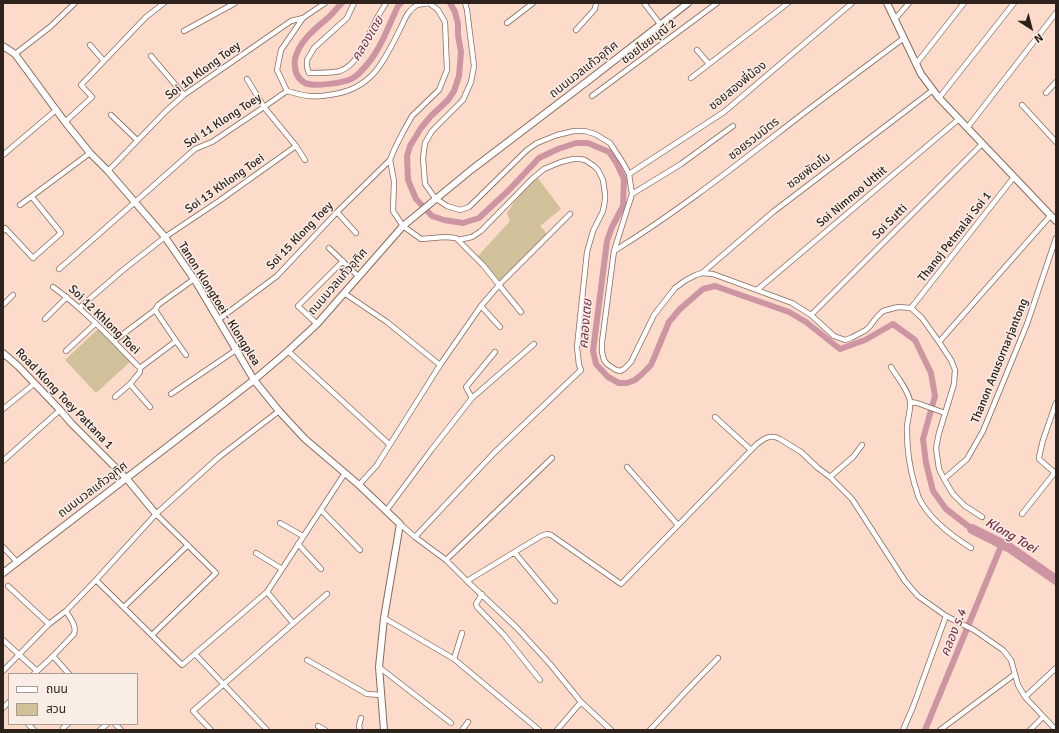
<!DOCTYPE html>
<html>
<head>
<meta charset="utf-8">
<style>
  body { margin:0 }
  #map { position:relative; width:1059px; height:733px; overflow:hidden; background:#fcdbcb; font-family:Signika,"Noto Sans Thai",sans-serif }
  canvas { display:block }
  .frame { position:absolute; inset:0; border:4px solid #2e221c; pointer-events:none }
  .legend { position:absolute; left:8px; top:673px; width:130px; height:52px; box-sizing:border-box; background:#faede6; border:1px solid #a89c95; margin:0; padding:5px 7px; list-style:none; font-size:12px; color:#2e221c }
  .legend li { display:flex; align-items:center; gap:8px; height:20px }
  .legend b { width:20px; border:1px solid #a89c95 }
  .north { position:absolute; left:1011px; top:8px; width:40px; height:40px; -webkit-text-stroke:3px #faede6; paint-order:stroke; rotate:144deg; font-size:11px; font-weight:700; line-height:16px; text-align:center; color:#2e221c }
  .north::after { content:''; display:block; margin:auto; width:14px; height:18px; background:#2e221c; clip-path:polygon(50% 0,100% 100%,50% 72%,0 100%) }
</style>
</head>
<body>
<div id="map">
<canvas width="1059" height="733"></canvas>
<div class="frame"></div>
<ul class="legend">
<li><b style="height:5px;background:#fff"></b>ถนน</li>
<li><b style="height:11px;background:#d0c19a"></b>สวน</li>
</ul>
<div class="north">N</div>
</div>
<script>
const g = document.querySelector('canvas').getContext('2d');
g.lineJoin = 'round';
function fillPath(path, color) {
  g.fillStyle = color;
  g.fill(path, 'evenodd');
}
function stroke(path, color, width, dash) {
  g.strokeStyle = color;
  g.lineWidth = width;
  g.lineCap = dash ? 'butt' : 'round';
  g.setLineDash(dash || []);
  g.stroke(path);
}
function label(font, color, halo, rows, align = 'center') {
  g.font = font + ' Signika,"Noto Sans Thai",sans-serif';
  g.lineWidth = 3;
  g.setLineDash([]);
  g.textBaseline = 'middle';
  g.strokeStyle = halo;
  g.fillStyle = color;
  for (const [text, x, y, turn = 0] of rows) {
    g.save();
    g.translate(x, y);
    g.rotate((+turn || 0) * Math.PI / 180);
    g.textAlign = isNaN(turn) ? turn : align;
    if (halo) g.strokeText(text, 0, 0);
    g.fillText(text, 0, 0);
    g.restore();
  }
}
fillPath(new Path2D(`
  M537,177L561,209L540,226L545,231L546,235L500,282L478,256L510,221L507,213L519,195Z
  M98,329L130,362L96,393L65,360Z`), '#d0c19a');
stroke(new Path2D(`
  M342,3C337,8 334,12 329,17C316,28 299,41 295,59C294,68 296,78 305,83C313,87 345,83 353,78C356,76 360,73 362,70C379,54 388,27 398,6L401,3
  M450,3L455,12L458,24V35L461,52L459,76L454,91L448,100L431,116L421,128L410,146L407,156L408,180L416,199L432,216L444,220L463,223L479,218L509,190L539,158L558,149L576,143H588L609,152L616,162L624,179L623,206L612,227L607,241L593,351L596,364L608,377L619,383H627L635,380L641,375L651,365L669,322L680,309L703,289L715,286L789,312L806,322L840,349L865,340L893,324L915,340L931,373L935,396L923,439L926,463L933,491L946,509L972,529
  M925,730L1002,544`), '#cd94a2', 6);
stroke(new Path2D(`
  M972,529L1010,548L1056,580`), '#cd94a2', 10);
const street = new Path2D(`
  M325,3L303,18L281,50L277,70L287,91C307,97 314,98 335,94C374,87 385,59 401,27C405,19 408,10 417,5C420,4 426,4 429,3L438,10L445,22L447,70L439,90L412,116L403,132L394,150L390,160L394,181L393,211L403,226L421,239L445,237L456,238L483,265L499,285L481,306L440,365L377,465L359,485
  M354,3L347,18L314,48L307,60V67L309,73C317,73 333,73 340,71C358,65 366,39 374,24C377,17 382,10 386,3
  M465,3L467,10L474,66L471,82L463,100L432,131L425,143L423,158L425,184L435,198L447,206L460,210L469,207L527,150L537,143L557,135L574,131H585L595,134L610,143L623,163L629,174L632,194L614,251L602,342V352L604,360L607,364L616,370L620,371L624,369L631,362L654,315L675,288L686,280L696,275L702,273L713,274L792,303L811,315L834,336L845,340L851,338L866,330L870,326L876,318L883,311L898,307L911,308L922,318L939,342L951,360L955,370L954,384L939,433L936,448L939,469L944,479L953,494L965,506L982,517
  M644,3L660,24
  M895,19L909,3
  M507,23L533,3
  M576,30L595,9L596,3
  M184,31L235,3
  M90,45L104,61
  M697,50L709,64
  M15,54L50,27L75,3
  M151,56L184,95
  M916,64L964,3
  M691,78L788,3
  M247,79L264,107L296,146L305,160
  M1046,93L1056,82
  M592,96L717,3
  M939,98L1014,3
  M1022,105L1056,142
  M111,115L137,140
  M65,122L92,97L81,85L146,17L164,3
  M967,128L1056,13
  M3,155L56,110
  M108,171L166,111L184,95L291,21L303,18
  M629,174L724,112L852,3
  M632,194L681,164L733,126
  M20,205L90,153
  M337,212L356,233
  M3,231L5,228L33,258L61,233L32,197
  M329,248L359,277
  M614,251C679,211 739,163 800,116C834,90 869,64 904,38
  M59,269L83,248L195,149L212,142L264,107L287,91
  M702,273L773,212L933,90
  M53,287C85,310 112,340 140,368
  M757,290L959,119
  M344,293L387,322L440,365
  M3,305L13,295
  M481,306L500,327
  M79,308L123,270L165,237L219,201L296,146
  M911,308L1014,177
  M521,312L499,285L570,214
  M811,315L982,144
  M45,319L67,297
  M218,320L277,276L337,212L390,160
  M317,324L298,306L343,261
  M114,341L155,310
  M176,341L186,355
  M939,342L1051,215
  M66,351L96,323
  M288,351L389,444
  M891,367C897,377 909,391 910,402C911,412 906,422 907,432C907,451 910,469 915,486C917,490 917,494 919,498C929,519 952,536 971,548
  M130,384L150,407
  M171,394L236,350
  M115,397L130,384L140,372V368L176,341L155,310L158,305L194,279
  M472,398L468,391L466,387L495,352
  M910,402L917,403L945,413
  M3,409L34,384
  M715,417L751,450
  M3,461L60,410
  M627,467L678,525
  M1055,473L1039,459V457L1043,440L1056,403
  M830,477L853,457L862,445
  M944,479L967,459L983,431L1027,324L1056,238
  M321,510L360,550
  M386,511L432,449L472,398L534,344
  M1022,514L1056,471
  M280,523L303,536
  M400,524L415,537L446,560L467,581L541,536L547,534L551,535L621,584L757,444L764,439L769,437H775L780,439L801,452L818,468L830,477L852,499L905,581L918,596L946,616L974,630L1003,650L1011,660L1018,685L1025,697L1056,730
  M415,537L494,453L581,370L579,365L577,347L587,252L593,231L603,211L605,200V194L603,180L598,170L594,166L585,160L580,159H573L561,162L544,169L532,179L481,231L472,237L458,240
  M298,544L321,569
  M3,547L17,562
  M256,553L282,569
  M515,553L555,601
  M446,560L552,458
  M96,580L182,665L267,592L345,473
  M467,581L517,628L550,664L581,702L611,730
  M8,586L49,624
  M267,592L293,623
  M482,594L476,604L477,607L504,635L540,680
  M124,607L188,545
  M384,618L454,659L539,730
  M152,635L216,573L156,514
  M3,640L37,671
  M195,654L267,730
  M53,656L69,674
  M454,659L462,633
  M307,660L367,694L381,695
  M379,667L451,723
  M3,671L49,624L66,611
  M34,674L53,656L74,634C77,626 70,618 66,611L96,580L156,514L219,457L279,411
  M1025,697L1056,668
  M3,708L9,702
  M28,724L34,730
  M115,724L121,730
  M318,726L325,730
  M63,728L68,724
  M100,730L107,724
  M211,730L193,711L327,594
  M360,730L359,726L361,718
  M462,730L468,722
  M557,730L581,702
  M650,730L688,689L718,658
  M903,730L913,707L946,616
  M940,730L1015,674
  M1030,730L1043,717`);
const secondary = new Path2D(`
  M887,3L921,74L939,98L1056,221
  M3,46L15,54L65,122L90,153L108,171L165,237L196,282L254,380L279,411L305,439L359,485L400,524L384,618L379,667L384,730
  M3,353L18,366L60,410L71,423L127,479L156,514
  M3,573L254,380L288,351L317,324L403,226L471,170L593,77L688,3`);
stroke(street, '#876b5d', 6);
stroke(secondary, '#876b5d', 8);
stroke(street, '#fff', 4.5);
stroke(secondary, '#fff', 6);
label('12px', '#2e221c', '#faede6', [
  ["ซอยไชยมุณี 2",649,42,-37],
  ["ถนนนวลแก้วอุทิศ",584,70,-38],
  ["Soi 10 Klong Toey",203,71,-36],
  ["ซอยสองพี่น้อง",738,86,-39],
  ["Soi 11 Klong Toey",223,121,-33],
  ["ซอยรวมมิตร",754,139,-38],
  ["ซอยพัฒโน",809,171,-37],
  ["Soi 13 Khlong Toei",225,184,-35],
  ["Soi Nimnoo Uthit",852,197,-40],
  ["Soi Sutti",890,222,-45],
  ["Soi 15 Klong Toey",300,236,-46],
  ["Thanoj Petmalai Soi 1",955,237,-52],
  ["ถนนนวลแก้วอุทิศ",338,282,-49],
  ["Tanon Klongtoei - Klongplea",219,304,58],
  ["Soi 12 Khlong Toei",104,320,44],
  ["Thanon Anusornarjantong",1000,361,-68],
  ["Road Klong Toey Pattana 1",64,399,46],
  ["ถนนนวลแก้วอุทิศ",93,490,-37]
]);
label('italic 13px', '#753046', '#faede6', [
  ["คลองเตย",368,39,-59],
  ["คลองเตย",586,324,-85],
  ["Klong Toei",1011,536,30],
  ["คลอง ร.4",954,633,-68]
]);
</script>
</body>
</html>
